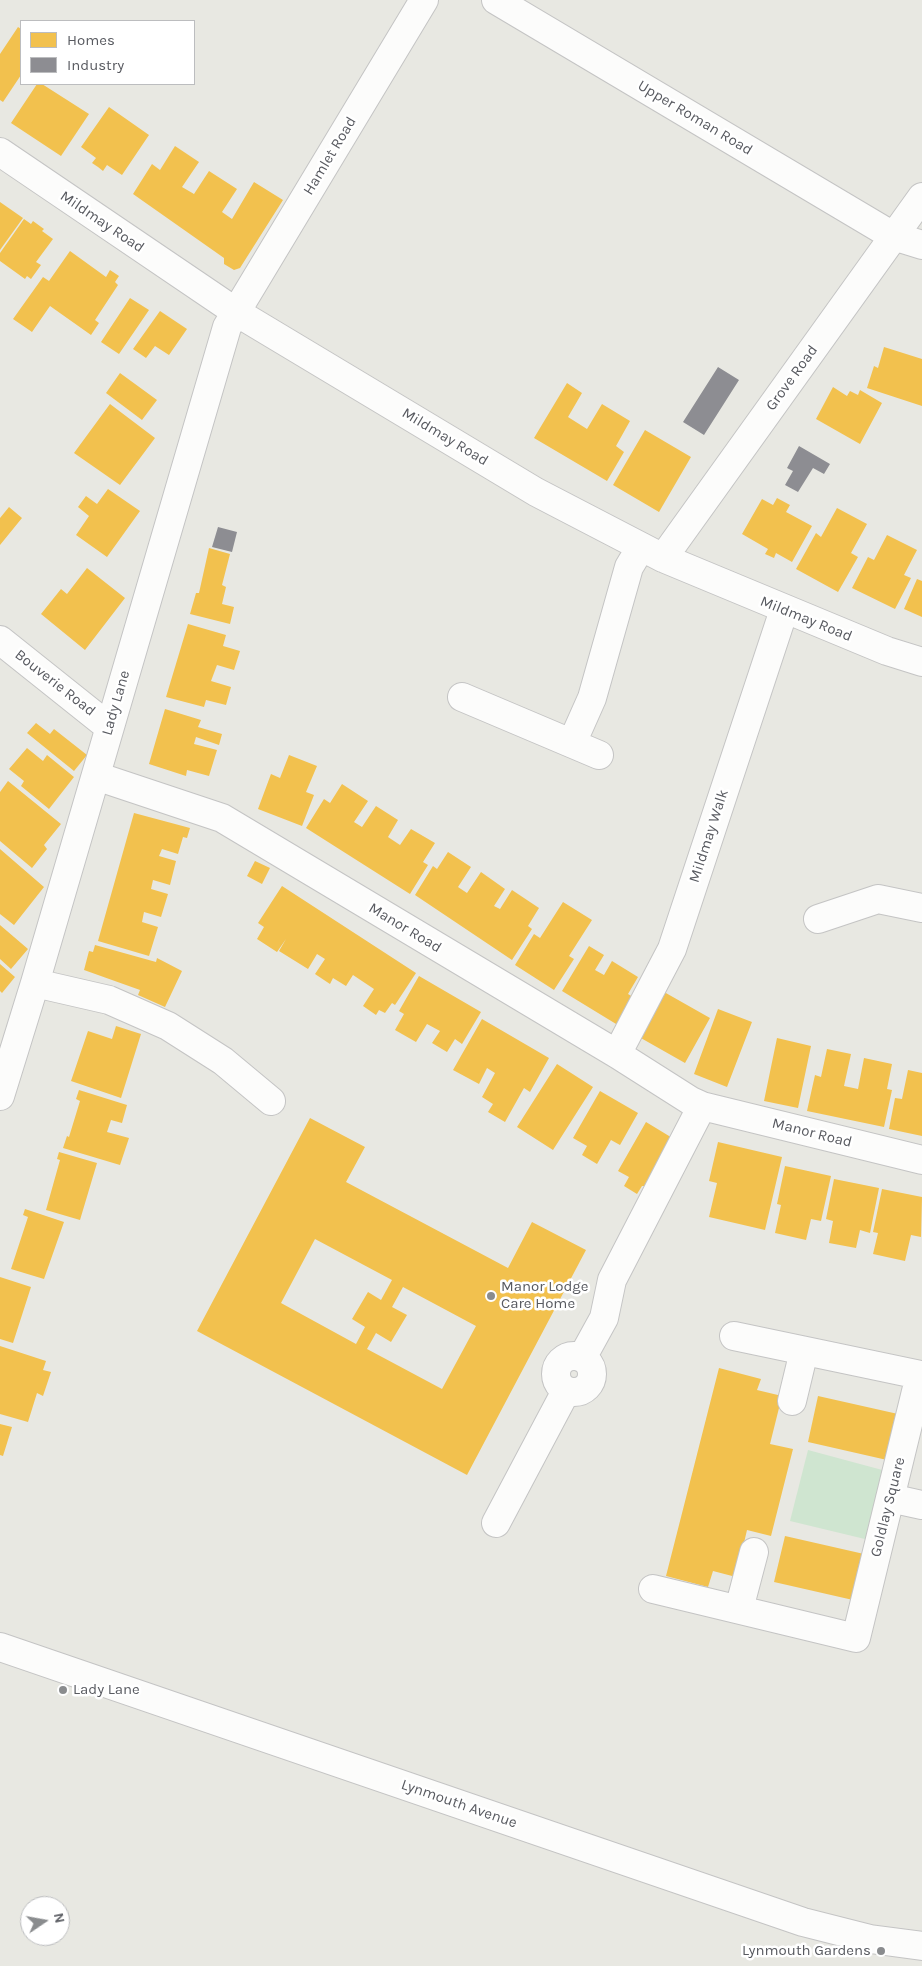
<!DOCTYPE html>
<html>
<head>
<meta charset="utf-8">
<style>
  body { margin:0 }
  #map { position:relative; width:922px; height:1966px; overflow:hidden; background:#e8e8e2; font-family:Karla,sans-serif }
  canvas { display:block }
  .legend { position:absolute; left:20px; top:20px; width:175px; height:65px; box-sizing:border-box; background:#fff; border:1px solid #bcbdbf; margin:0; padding:6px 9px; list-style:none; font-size:15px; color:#585a60 }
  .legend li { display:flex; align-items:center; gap:10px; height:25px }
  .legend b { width:25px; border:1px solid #bcbdbf }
  .north { position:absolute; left:20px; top:1896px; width:50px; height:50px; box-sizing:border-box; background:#fff; border:1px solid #bcbdbf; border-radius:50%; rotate:78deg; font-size:14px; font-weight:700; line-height:20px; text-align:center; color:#585a60 }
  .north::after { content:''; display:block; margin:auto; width:18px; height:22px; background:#8a8c8e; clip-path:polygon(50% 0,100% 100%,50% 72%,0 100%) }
</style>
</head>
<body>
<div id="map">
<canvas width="922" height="1966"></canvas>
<ul class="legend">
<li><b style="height:14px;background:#f2c14e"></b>Homes</li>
<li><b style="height:14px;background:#8d8d92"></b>Industry</li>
</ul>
<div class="north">N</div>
</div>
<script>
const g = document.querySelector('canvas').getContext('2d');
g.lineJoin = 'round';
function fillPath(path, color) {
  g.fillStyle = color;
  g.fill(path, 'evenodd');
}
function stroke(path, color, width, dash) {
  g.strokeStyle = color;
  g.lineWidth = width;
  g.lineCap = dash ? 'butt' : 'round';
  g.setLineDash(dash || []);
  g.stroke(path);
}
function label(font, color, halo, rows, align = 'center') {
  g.font = font + ' Karla,sans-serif';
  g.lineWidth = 5;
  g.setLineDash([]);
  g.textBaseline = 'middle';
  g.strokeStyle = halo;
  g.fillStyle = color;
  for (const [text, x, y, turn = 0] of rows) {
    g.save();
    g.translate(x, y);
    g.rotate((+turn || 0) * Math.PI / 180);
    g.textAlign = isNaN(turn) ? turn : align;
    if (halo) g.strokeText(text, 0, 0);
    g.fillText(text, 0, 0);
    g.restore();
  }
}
fillPath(new Path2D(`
  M808,1450L886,1471L869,1540L790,1521Z`), '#cfe5d0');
fillPath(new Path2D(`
  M18,27L21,29V75L3,102L0,100V54Z
  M37,84H42L89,114L61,156L11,123Z
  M109,107L149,135L122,175L107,165L103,171L98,167L92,163L96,158L81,147Z
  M175,146L199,162L182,187L194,194L209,171L237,189L222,212L232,219L254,182L283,200L240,268L234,270L224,264V258L133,194L152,164L160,170Z
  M0,202L23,218L0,250Z
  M24,219L31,224L33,221L44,229L42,231L53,239L36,262L41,265L31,279L27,276L25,279L0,261V253Z
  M70,251L106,277L110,270L119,276L115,282L118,285L95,320L99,323L91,335L50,306L32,332L13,319L43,277L49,281Z
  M130,298L149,310L119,354L101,342Z
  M160,311L187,329L169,355L155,346L146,358L133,349Z
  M884,347L922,359V406L867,388L874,366L878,368Z
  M120,373L157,400L142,420L106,393Z
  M567,383L582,393L568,417L587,429L602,404L630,421L616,446L624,452L607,481L534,438Z
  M833,387L847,396L850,391L858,395L860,390L882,403L860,444L816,419Z
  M110,404L155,438L120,485L74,453Z
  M645,430L691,457L659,512L613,485Z
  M108,489L140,511L107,557L76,535L89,516L78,507L86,496L97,504Z
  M777,498L790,505L786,512L812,526L792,562L776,553L774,558L765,554L768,549L742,534L762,499L773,505Z
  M9,507L22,518L0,545V518Z
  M837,508L867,524L851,553L858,557L838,592L796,569L816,533L821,537Z
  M887,535L917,550L904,575L911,578L895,609L852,588L868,557L874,560Z
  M209,548L230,554L222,585L226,587L222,604L234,607L230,624L190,614L196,593H199Z
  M87,568L125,598L85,650L41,614L61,589L67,594Z
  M917,579L922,581V617L904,609Z
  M188,624L226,635L223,646L240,651L234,670L217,665L211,681L231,687L226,705L206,700L204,707L166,697Z
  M165,709L201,720L198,727L222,734L219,745L196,737L194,744L217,750L209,776L187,770L186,776L149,764Z
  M36,723L50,734L54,729L87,755L74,771L27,733Z
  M27,748L43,761L47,755L74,777L49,809L21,786L24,781L9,769Z
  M289,755L317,766L306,792L314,795L302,826L258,809L271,774L280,778Z
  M8,781L61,824L44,845L47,849L32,868L0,841V792Z
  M342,784L368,801L354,822L362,827L376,806L398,820L388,837L400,845L411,829L435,843L423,862L428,865L410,894L306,828L324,799L330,803Z
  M134,813L190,828L187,838L183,837L178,854L162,849L159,856L176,861L170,885L153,880L151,889L168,894L161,917L144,912L142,922L158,927L149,956L98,941Z
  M0,849L44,887L14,925L0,914Z
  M448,852L471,867L458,887L467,893L481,872L505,889L494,906L500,909L512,890L539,908L528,926L532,929L512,960L415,895L433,866L437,869Z
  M255,861L270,868L262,884L247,876Z
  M282,886L416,973L395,1005L392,1003L385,1013L379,1010L376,1015L363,1006L374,989L353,975L346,986L333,978L330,984L315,974L325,959L317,954L308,969L279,951L286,939L277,952L257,939L264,927L258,923Z
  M563,902L592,920L569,956L574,959L554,990L515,965L534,934L540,938Z
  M0,925L28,949L11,969L0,959Z
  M95,945L156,962L157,958L182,971L165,1007L138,995L140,990L84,970L89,951L93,952Z
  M589,946L604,955L595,970L604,975L612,961L638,977L628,994L638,1000L621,1027L562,991Z
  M0,964L15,977L2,993L0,991Z
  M419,976L481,1012L462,1044L455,1039L447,1052L432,1043L440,1031L427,1024L416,1042L395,1030L404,1014L399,1011Z
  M657,988L710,1018L685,1063L632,1033Z
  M718,1009L752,1022L727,1087L694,1074Z
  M482,1019L549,1058L530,1092L524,1088L505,1122L488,1112L493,1104L482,1097L495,1073L487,1068L479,1084L453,1070Z
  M116,1026L141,1034L121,1098L71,1081L88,1031L112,1039Z
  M777,1038L811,1046L798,1108L764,1101Z
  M827,1049L851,1054L844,1086L858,1089L864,1058L892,1064L887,1089L892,1090L884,1127L807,1111L815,1075L821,1077Z
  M557,1064L593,1087L553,1150L517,1127Z
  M908,1070L922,1073V1136L889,1129L895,1098L902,1099Z
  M79,1090L127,1105L122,1123L111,1120L107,1132L129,1138L120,1165L63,1148L67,1136L69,1137L80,1101L76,1099Z
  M600,1091L638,1113L620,1145L611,1140L597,1164L582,1155L587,1146L573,1138Z
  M310,1118L365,1147L346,1182L508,1268L532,1222L586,1250L467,1475L197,1331ZM315,1239L392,1280L381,1300L368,1292L352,1319L365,1327L356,1344L281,1303ZM403,1287L476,1326L442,1389L367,1349L376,1333L391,1342L407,1315L392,1307Z
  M646,1122L674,1139L647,1186H642L637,1194L624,1186L629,1177L618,1171Z
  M718,1142L782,1157L765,1230L709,1217L717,1183L709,1181Z
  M59,1152L97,1163L80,1220L46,1210L60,1160L57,1159Z
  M785,1166L831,1176L821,1221L811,1219L806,1240L775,1233L781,1205L777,1204Z
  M834,1179L879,1188L870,1233L860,1230L856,1248L829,1243L833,1221L826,1219Z
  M882,1189L922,1197L921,1237L911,1235L905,1261L873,1254L878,1233L873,1232Z
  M25,1209L64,1222L44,1279L11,1269L28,1217L23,1215Z
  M0,1277L31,1287L13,1343L0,1339Z
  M0,1346L46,1361L43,1370L51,1372L43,1396L37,1393L28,1422L0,1414Z
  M719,1368L761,1379L757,1390L782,1396L770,1444L793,1449L771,1536L747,1530L736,1577L713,1571L708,1587L666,1576Z
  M818,1396L898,1414L887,1460L808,1442Z
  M0,1424L12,1427L3,1456L0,1455Z
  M785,1536L864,1554L853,1600L774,1582Z`), '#f2c14e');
fillPath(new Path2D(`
  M718,367L739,380L704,435L683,422Z
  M799,446L830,464L824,474L813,468L798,492L785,485L793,471L787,468Z
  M218,527L237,532L232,552L212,547Z`), '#8d8d92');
const minor = new Path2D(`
  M496,0L893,236L922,245
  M0,152L236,312L536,492L663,558L887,651L922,662
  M663,558L922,197
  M0,640L109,727
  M462,697L599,755
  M572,743L592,698L629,567L641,547
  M96,776L222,818L617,1054L691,1101L702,1106L922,1160
  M818,919L878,899L922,908
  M35,983L109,1000L168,1026L223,1061L271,1101
  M617,1054L672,949L784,610
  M0,1096L35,983L227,327L424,0
  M556 1374a18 18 0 1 1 36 0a18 18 0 1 1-36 0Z
  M582,1358L604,1318L612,1280L702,1106
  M792,1401L804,1351
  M890,1498L922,1505
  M496,1523L566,1391
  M653,1589L856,1638L920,1375L734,1336
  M739,1609L754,1552
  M0,1647L803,1922L870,1939L922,1946`);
stroke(minor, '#c4c4c4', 30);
stroke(minor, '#fcfcfb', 28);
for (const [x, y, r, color] of [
  [491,1296,5,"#8a8c8e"],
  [63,1690,5,"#8a8c8e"],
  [881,1951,5,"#8a8c8e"]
]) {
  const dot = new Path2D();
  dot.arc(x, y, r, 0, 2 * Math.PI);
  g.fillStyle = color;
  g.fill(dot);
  stroke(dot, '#fff', 2);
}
label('15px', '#585a60', '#fff', [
  ["Upper Roman Road",695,118,31],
  ["Hamlet Road",330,156,-59],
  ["Mildmay Road",102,222,34],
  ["Grove Road",792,378,-54],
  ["Mildmay Road",445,437,31],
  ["Mildmay Road",806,619,22],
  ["Bouverie Road",55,683,38],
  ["Lady Lane",116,703,-74],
  ["Mildmay Walk",709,836,-72],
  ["Manor Road",405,928,31],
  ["Manor Road",812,1133,14],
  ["Goldlay Square",888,1507,-76],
  ["Lynmouth Avenue",459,1804,19]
]);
label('15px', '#585a60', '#fff', [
  ["Manor Lodge",501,1287],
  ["Care Home",501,1304],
  ["Lady Lane",73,1690],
  ["Lynmouth Gardens",871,1951,"right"]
], 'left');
</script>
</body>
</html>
